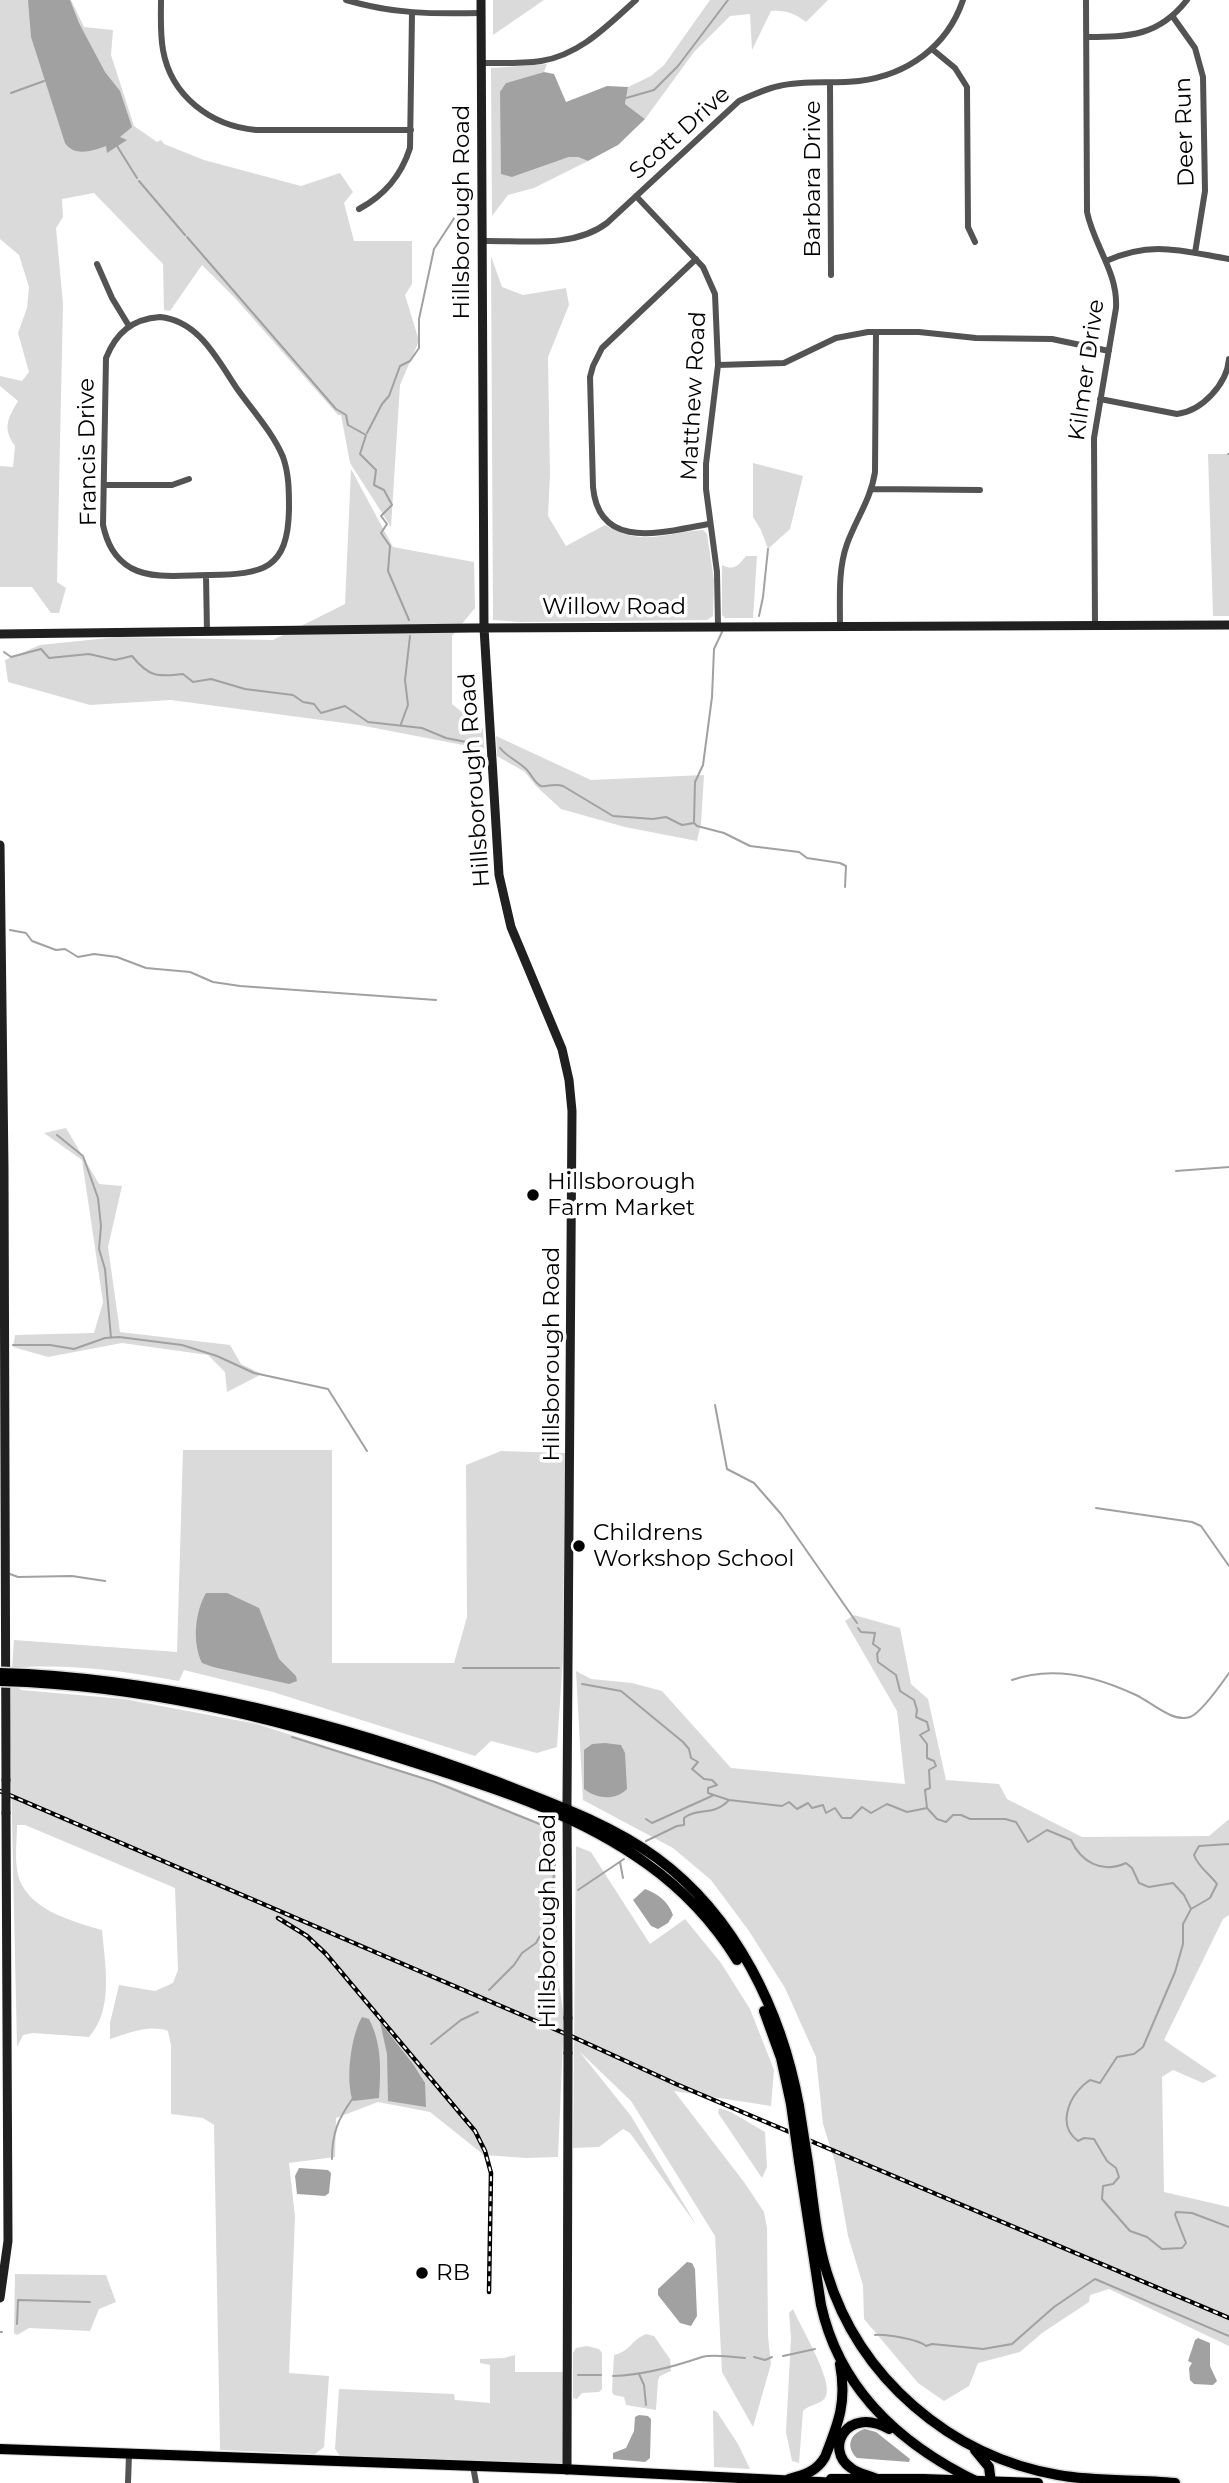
<!DOCTYPE html>
<html>
<head>
<meta charset="utf-8">
<style>
  body { margin:0 }
  canvas { display:block; background:#fff }
</style>
</head>
<body>
<canvas width="1229" height="2483"></canvas>
<script>
const g = document.querySelector('canvas').getContext('2d');
g.lineJoin = 'round';
function fillPath(path, color) {
  g.fillStyle = color;
  g.fill(path, 'evenodd');
}
function stroke(path, color, width, dash) {
  g.strokeStyle = color;
  g.lineWidth = width;
  g.lineCap = dash ? 'butt' : 'round';
  g.setLineDash(dash || []);
  g.stroke(path);
}
function label(font, color, halo, rows, align = 'center') {
  g.font = font + ' Montserrat,sans-serif';
  g.lineWidth = 7;
  g.setLineDash([]);
  g.textBaseline = 'middle';
  g.strokeStyle = halo;
  g.fillStyle = color;
  for (const [text, x, y, turn = 0] of rows) {
    g.save();
    g.translate(x, y);
    g.rotate((+turn || 0) * Math.PI / 180);
    g.textAlign = isNaN(turn) ? turn : align;
    if (halo) g.strokeText(text, 0, 0);
    g.fillText(text, 0, 0);
    g.restore();
  }
}
fillPath(new Path2D(`
  M0,0H71L84,27L113,30L111,55L134,126L157,142L161,140L164,144L204,160L301,186L340,173L353,192L344,203L354,241H412V284L405,295L419,341L400,385L391,527L350,463L341,415H338L235,298L202,265L170,311L164,310L163,264L94,193L62,199L63,217L56,228L63,304L57,582L66,588L59,613H51L32,587H0V466L13,467L15,446C2,428 8,418 18,401L0,386V376L22,381L29,372L18,333L27,308L29,287L19,255L0,239Z
  M493,0H544L493,35Z
  M710,0H828L806,22C794,13 786,10 771,11L752,50L750,14L730,16L694,52L645,119L625,104L628,87L651,76L664,65Z
  M547,64L544,72L506,83L512,177L569,157H578L588,161L534,188L508,195L492,216L491,68Z
  M491,256L502,287L523,295L566,288L569,305L548,357L550,475L548,516L566,546L605,525C643,547 662,533 703,530L707,534L714,580L713,616L707,620L520,622L493,620Z
  M1208,454H1229V616H1213Z
  M753,463L803,476L790,529L768,549L761,530L753,517Z
  M351,469L393,547L474,562L475,608L452,636V704L483,729L484,749L359,725L171,700L90,705L8,682L5,660L40,645L118,637L273,640L345,604Z
  M746,556H757L753,618H725L722,615V565C734,571 738,566 746,556Z
  M496,736L591,780L704,775L701,823L697,841L625,827L561,809L536,786L525,772L497,756Z
  M66,1128L99,1184L122,1186L108,1247L120,1332L230,1345L241,1364L262,1374L227,1392L225,1372L208,1355L122,1343L48,1357L13,1347L15,1335L94,1333L103,1302L82,1160L44,1133Z
  M183,1450H332V1663H454L467,1617L466,1465L501,1451L565,1453L563,1658L557,1747L537,1753L491,1741L475,1756L273,1692L184,1670L179,1681C125,1671 67,1663 12,1668L14,1640L177,1652Z
  M854,1615L900,1628L911,1684L928,1699L946,1780L999,1784L1007,1799L1082,1837L1209,1836L1229,1819V1915L1223,1919L1164,2040L1217,2076L1203,2083L1173,2070L1162,2077L1164,2192L1229,2207V2346L1109,2289L1090,2295L1089,2302L1042,2333L1020,2352L978,2363L969,2386L944,2401L918,2383L864,2319L863,2285L848,2236L835,2162L823,2124L816,2057L785,1988L749,1931L711,1880L673,1848L583,1800L576,1671L591,1679L632,1683L662,1691L731,1768L905,1784L897,1711L845,1621Z
  M9,1686H17L21,1690L124,1699L257,1724L450,1786L555,1829L558,1978L564,2017L558,2157L526,2158L484,2155L430,2112L378,2102L336,2118L335,2157L289,2163L295,2216L289,2373L329,2376L324,2447L315,2454L220,2450L214,2125L203,2118L171,2114V2045L168,2031C149,2024 127,2034 110,2039V2023L119,1985L155,1991L173,1983L178,1970L175,1888L25,1825H17C17,1843 13,1869 22,1885C36,1912 75,1922 102,1930C105,1965 114,2009 89,2037L33,2033L23,2035L17,2047Z
  M576,1846L591,1852L650,1944L685,1919L721,1963L750,2009L774,2070L771,2106L674,2091L744,2182L764,2212L767,2228L768,2336L771,2364L753,2427L722,2372L715,2236L631,2101L579,2051L631,2116L697,2226L630,2133L623,2129L599,2147L573,2148Z
  M719,2108L731,2112L765,2132L767,2167L762,2178L718,2113Z
  M15,2274L106,2275L116,2302L99,2309L90,2331L29,2328L17,2335L14,2333Z
  M793,2309C801,2328 833,2380 826,2396C822,2405 809,2404 803,2411L799,2463L792,2461L786,2432L791,2338L789,2313Z
  M646,2334L654,2336L670,2359L671,2371L660,2376L658,2380L656,2410L626,2405L624,2397L614,2395L612,2392L614,2355C631,2351 631,2340 646,2334Z
  M587,2346L599,2349L602,2353V2389L599,2392L582,2393L577,2399L573,2398V2353L576,2348Z
  M515,2355V2372H563V2465L340,2456L335,2449L339,2389L454,2394L455,2400L490,2403V2365L480,2363V2359L504,2358Z
  M713,2410L717,2412L738,2444L750,2469L714,2467Z`), '#dadada');
fillPath(new Path2D(`
  M28,0H70L79,23L105,72L120,91L132,127L120,137L127,140L107,153L106,146C93,151 74,157 65,143L31,37Z
  M544,72L554,74L566,102L607,86L628,87L625,104L645,119L618,145L588,161L578,157H569L512,177L501,174L500,92L506,83Z
  M206,1593H227L259,1608L279,1659L296,1676L297,1681L289,1684L213,1667L202,1663C192,1642 195,1612 206,1593Z
  M605,1743L621,1745L625,1753L627,1789C615,1801 597,1799 584,1789V1750L592,1744Z
  M645,1889C658,1894 668,1901 673,1915L668,1923L658,1929L651,1926L633,1900Z
  M362,2017L369,2019C382,2044 381,2071 379,2098L353,2101C345,2081 351,2035 362,2017Z
  M380,2022L413,2064L425,2083L426,2107L388,2101L387,2054Z
  M299,2168L328,2170L331,2173L329,2193L325,2196L297,2194L295,2176Z
  M687,2262L692,2263L695,2269L697,2316L691,2326L680,2323L658,2295V2289Z
  M1198,2338L1210,2343V2366L1217,2381L1213,2385L1194,2384L1190,2380L1189,2368L1192,2363L1188,2361L1195,2340Z
  M639,2415L648,2416L651,2419L650,2458L645,2462L613,2459V2453L626,2448L634,2431L635,2417Z
  M865,2429L876,2432L910,2459L909,2462L857,2458C845,2447 850,2433 865,2429Z`), '#a1a1a1');
stroke(new Path2D(`
  M11,93L44,81
  M626,98L654,90L678,66L728,0
  M117,146L137,178
  M139,181L185,235
  M187,237L336,409L346,415L348,425L366,435L360,454L376,470L374,485L384,490L392,505L381,516L387,524L381,533L390,546L388,571L409,620
  M367,433L382,404L389,396L400,366L410,361L419,348V319L434,249L464,203
  M1228,454H1229
  M759,616L763,597L768,549
  M4,652L11,657L41,649L49,658L89,654L115,660L132,656C149,677 157,677 183,674L193,682L211,679L245,689L293,695L303,702L314,704L321,713L345,706L368,722L422,728L446,738L481,745
  M401,724L408,705L405,680L410,636
  M500,748C507,757 518,761 526,769C531,773 534,783 541,786C547,787 554,783 563,786L613,816L653,819L666,817L682,825L694,823L697,826L724,833L750,846L799,852L807,858L840,863L846,866L845,887
  M694,822L695,782L703,765L712,697L714,649L722,632
  M10,930L26,933L32,941L56,950L65,949L78,957L94,954L117,957L146,968L190,972L213,982L240,986L436,1000
  M57,1135L83,1156L98,1198L101,1226L99,1249L105,1269L111,1338
  M1176,1171L1229,1167
  M13,1345H50L74,1349L105,1338L119,1337L182,1345L217,1356L254,1373L328,1389L367,1451
  M715,1405L727,1469L754,1483L781,1514L857,1623
  M1096,1508L1192,1522L1201,1526L1229,1566
  M10,1574L18,1577L72,1576L105,1581
  M858,1628L861,1632L875,1633L873,1644L880,1649L877,1654L878,1662L896,1675L900,1691L914,1700L917,1710L916,1717L927,1722L929,1730L920,1735L927,1744V1758L934,1761L936,1766L929,1770L930,1788L925,1790L927,1808
  M463,1668H559
  M1012,1680C1053,1665 1098,1677 1136,1695C1151,1702 1173,1723 1190,1717C1201,1713 1222,1683 1229,1673
  M582,1684L621,1691L683,1742L689,1749L691,1758L698,1762L692,1769L704,1779L712,1780L717,1785L708,1788V1793L729,1800L782,1806L789,1802L797,1809L808,1803L812,1808L823,1805L826,1813L835,1808L842,1818H851L862,1807L871,1813L887,1804L907,1812L927,1808L937,1819L946,1822L953,1815H961L970,1819H1005L1016,1822L1028,1842L1047,1830L1071,1840C1081,1862 1102,1874 1126,1863L1132,1868L1139,1883L1149,1887L1173,1883L1184,1895L1191,1909
  M292,1737L435,1782L552,1829C562,1852 548,1888 553,1910
  M646,1819L652,1823L714,1795
  M646,1841L677,1826L684,1825V1818C698,1807 713,1817 729,1800
  M1229,1844L1199,1846L1194,1855C1198,1867 1210,1874 1217,1884L1210,1898L1191,1909L1183,1924V1944L1175,1972L1143,2047L1134,2054L1117,2057L1100,2083L1090,2080C1071,2092 1055,2124 1078,2141L1084,2138L1094,2139L1107,2161L1116,2168L1119,2177L1113,2184L1103,2186L1102,2199L1130,2231L1147,2237L1162,2249L1182,2248L1186,2243L1175,2215L1176,2212L1192,2213L1229,2227
  M620,1862L623,1878
  M578,1890L624,1859
  M489,1990L514,1965L522,1953L536,1943L548,1921L549,1914L557,1906
  M431,2044L461,2020L478,2012
  M332,2159C332,2133 338,2119 353,2098
  M17,2324L18,2300L90,2302
  M0,2332H2
  M875,2335C885,2334 918,2339 926,2346L932,2344L983,2349L1012,2344L1054,2307L1095,2279L1229,2336
  M783,2356L815,2349
  M754,2357L765,2360L772,2357
  M639,2374L644,2385L646,2405
  M578,2375H601
  M613,2376C644,2375 673,2367 702,2357C713,2354 734,2357 745,2358`), '#a1a1a1', 2);
const primary = new Path2D(`
  M0,2449L561,2469L838,2483
  M831,2479H923L1038,2483`);
const highway = new Path2D(`
  M27,1674C189,1684 344,1724 495,1781C551,1803 609,1823 657,1858C736,1916 782,2012 799,2106
  M27,1682C168,1690 291,1722 425,1766C501,1790 581,1816 647,1864C682,1889 714,1923 737,1960
  M764,2011L781,2058L791,2104
  M799,2161L821,2305C840,2391 904,2447 980,2483
  M808,2163C813,2199 816,2238 827,2273C859,2378 950,2456 1058,2475C1096,2482 1136,2479 1175,2483
  M975,2450L989,2467L991,2483
  M789,2479C805,2475 817,2471 825,2457C839,2422 847,2401 840,2364
  M877,2479C869,2475 858,2474 851,2468C824,2450 846,2405 889,2429`);
stroke(primary, '#dbdbdb', 12);
stroke(highway, '#dbdbdb', 13);
stroke(new Path2D(`
  M161,0C161,16 160,34 163,50C171,96 211,126 256,130H411
  M346,0C394,14 431,14 481,13
  M1086,0L1087,212C1094,246 1118,272 1116,308L1094,438L1095,625
  M1173,17L1195,48L1203,77L1205,191L1195,253
  M1087,37C1129,37 1159,36 1187,0
  M932,49L955,68L967,87L968,227L975,242
  M481,63C501,63 521,64 541,61C580,55 608,25 636,0
  M830,83L831,275
  M636,196L703,267L715,294L718,365L706,464V489L717,572L718,626
  M359,209C385,195 401,176 410,148L412,13
  M481,241C522,240 573,249 607,223L739,101C752,95 765,89 779,86C805,80 833,84 859,81C907,75 947,47 963,0
  M696,259L602,348L593,366L590,377L593,487C599,553 666,531 709,524
  M1106,261C1152,240 1182,251 1229,259
  M97,264L112,298L129,326
  M160,317C200,321 218,361 238,390C253,411 273,433 283,457C289,474 289,491 289,509C288,570 263,574 210,575C185,575 153,580 131,568C114,558 107,543 103,525L106,358C116,333 132,319 160,317Z
  M718,365L784,363L836,338L868,332H919L976,338L1052,339L1109,351
  M1100,399L1177,414C1202,411 1227,384 1229,359
  M104,485H172L189,479
  M873,489L980,490
  M206,575L207,632
  M840,625C840,599 838,569 847,544C856,519 871,499 875,472L876,332
  M473,2466L476,2483
  M128,2483L129,2454`), '#535353', 6);
stroke(new Path2D(`
  M481,0L484,628L499,875L511,927L562,1049L569,1080L572,1111L567,1802L568,2018
  M0,634L473,628L1229,625
  M0,845L4,1169L6,1780
  M0,2298L8,2241L6,1813
  M567,2470L568,2053`), '#202020', 9);
stroke(primary, '#000', 10);
stroke(highway, '#000', 10);
const rail = new Path2D(`
  M0,1791L573,2037L676,2084L1229,2318
  M278,1918L307,1936L326,1954L475,2131L485,2151L491,2173L489,2292`);
stroke(rail, '#000', 4.5);
stroke(rail, '#fff', 2, [5]);
const highwayBridge = new Path2D(`
  M0,1673L27,1674
  M0,1681L27,1682
  M791,2104L799,2161
  M799,2106L808,2163`);
stroke(highwayBridge, '#dbdbdb', 13, []);
stroke(new Path2D(`
  M6,1813V1780
  M568,2018V2053`), '#202020', 9);
stroke(highwayBridge, '#000', 10);
for (const [x, y, r, color] of [
  [533,1195,7,"#000"],
  [579,1546,7,"#000"],
  [422,2273,7,"#000"]
]) {
  const dot = new Path2D();
  dot.arc(x, y, r, 0, 2 * Math.PI);
  g.fillStyle = color;
  g.fill(dot);
  stroke(dot, '#fff', 2.5);
}
label('23px', '#000', '#fff', [
  ["Deer Run",1185,132,-92],
  ["Scott Drive",680,133,-42],
  ["Barbara Drive",813,179,-90],
  ["Hillsborough Road",462,212,-90],
  ["Kilmer Drive",1087,370,-82],
  ["Matthew Road",694,396,-87],
  ["Francis Drive",88,452,-91],
  ["Willow Road",614,607],
  ["Hillsborough Road",475,780,-94],
  ["Hillsborough Road",552,1354,-90],
  ["Hillsborough Road",548,1921,-90]
]);
label('23px', '#000', '#fff', [
  ["Hillsborough",547,1182],
  ["Farm Market",547,1208],
  ["Childrens",593,1533],
  ["Workshop School",593,1559],
  ["RB",436,2273]
], 'left');
</script>
</body>
</html>
